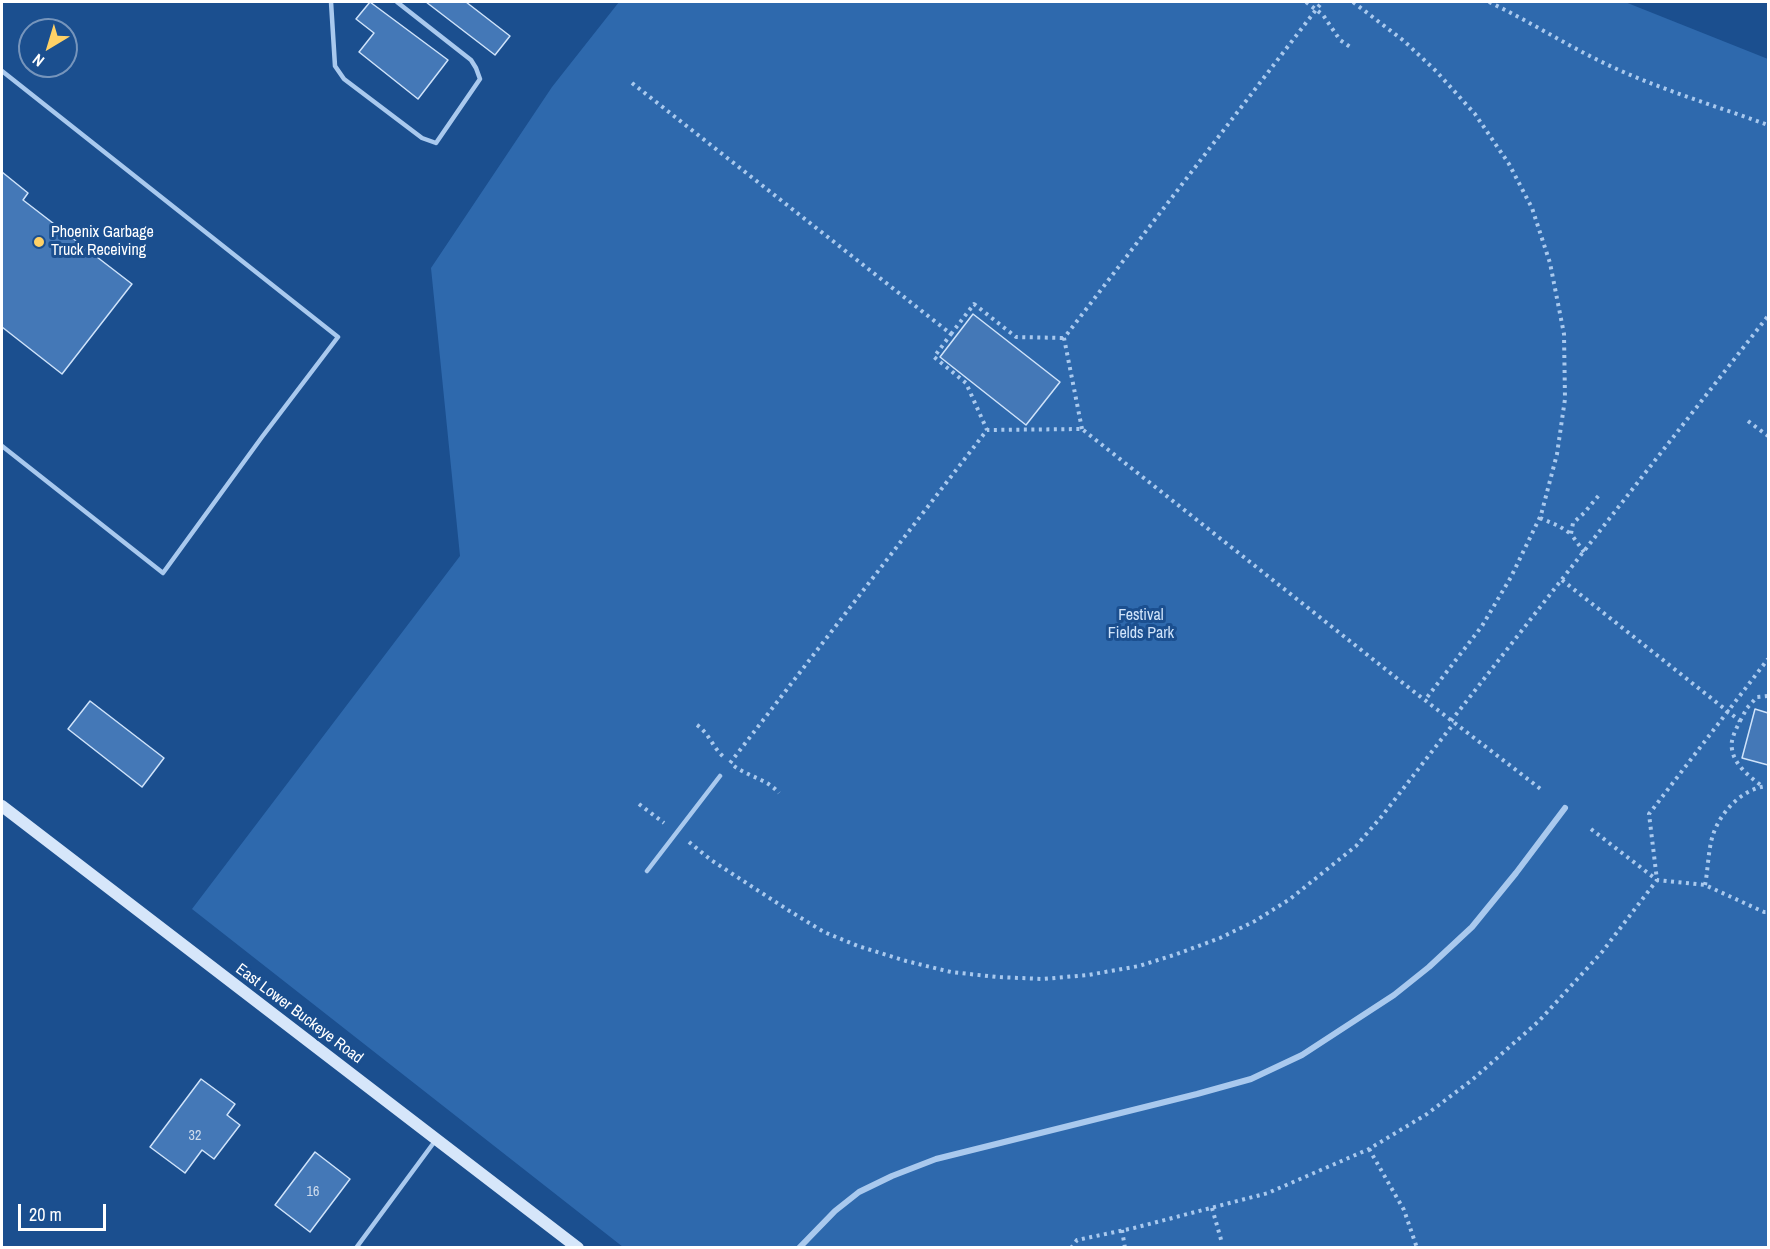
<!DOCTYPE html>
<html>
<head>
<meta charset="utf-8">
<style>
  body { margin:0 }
  #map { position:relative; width:1770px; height:1249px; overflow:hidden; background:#1b4f8f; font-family:"Archivo Narrow",sans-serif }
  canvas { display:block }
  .frame { position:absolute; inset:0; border:3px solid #fff; pointer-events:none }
  .north { position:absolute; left:18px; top:18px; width:60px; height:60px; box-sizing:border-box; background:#1b4f8f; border:2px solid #7695bc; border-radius:50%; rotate:218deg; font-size:16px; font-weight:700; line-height:24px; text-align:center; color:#fff }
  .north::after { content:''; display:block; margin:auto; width:21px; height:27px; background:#ffd166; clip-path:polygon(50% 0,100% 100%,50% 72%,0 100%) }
  .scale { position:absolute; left:18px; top:1204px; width:88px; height:27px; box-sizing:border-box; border:3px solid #fff; border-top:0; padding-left:8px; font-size:18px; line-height:21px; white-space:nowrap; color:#fff; -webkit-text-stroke:4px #1b4f8f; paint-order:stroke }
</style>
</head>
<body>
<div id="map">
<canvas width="1770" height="1249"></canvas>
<div class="frame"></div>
<div class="north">N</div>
<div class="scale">20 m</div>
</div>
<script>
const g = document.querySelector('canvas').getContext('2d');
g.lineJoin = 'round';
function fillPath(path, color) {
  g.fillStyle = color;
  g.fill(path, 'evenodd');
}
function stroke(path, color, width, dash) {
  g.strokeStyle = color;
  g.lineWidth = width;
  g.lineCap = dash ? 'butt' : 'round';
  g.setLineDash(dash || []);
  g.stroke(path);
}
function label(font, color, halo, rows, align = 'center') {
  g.font = font + ' "Archivo Narrow",sans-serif';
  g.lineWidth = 6;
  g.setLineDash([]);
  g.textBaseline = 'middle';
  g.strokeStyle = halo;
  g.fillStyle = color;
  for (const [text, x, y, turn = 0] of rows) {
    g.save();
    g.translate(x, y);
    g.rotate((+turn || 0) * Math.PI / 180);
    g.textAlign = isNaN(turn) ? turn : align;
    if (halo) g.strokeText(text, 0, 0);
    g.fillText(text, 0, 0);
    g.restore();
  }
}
fillPath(new Path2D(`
  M619,2H1625L1768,59V1247H623L192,909L460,556L431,268L552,87Z`), '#2e69ad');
const building = new Path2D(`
  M370,2L448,60L418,99L359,52L374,33L356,19Z
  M426,2H466L510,36L495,55Z
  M2,172L28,193L23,200L132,284L62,374L2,327Z
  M973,314L1060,382L1026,425L940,357Z
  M90,701L164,758L142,787L68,729Z
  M1755,709L1768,713V765L1742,758Z
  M201,1079L235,1104L227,1115L240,1125L214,1159L202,1150L185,1173L150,1147Z
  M315,1152L350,1179L310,1232L275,1205Z`);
fillPath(building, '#4478b7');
stroke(building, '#cfe3fa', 1.5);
stroke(new Path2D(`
  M1306,2L1323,15L1340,40L1353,49
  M1353,2L1404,41L1436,71L1475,114L1509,164L1532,208L1550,263L1564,334L1565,399L1557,454L1541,515L1511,577L1482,626L1425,700
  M1489,2C1529,21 1566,45 1606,64C1656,88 1716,106 1768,125
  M632,83L951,334L934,357L966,383L987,430
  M951,334L974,304L1016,337L1064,338
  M1748,421L1768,436
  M1082,429L1064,338L1322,2
  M1540,518L1559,526L1571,534
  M1584,552L1571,534L1573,523L1584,513L1600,494
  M1562,580L1740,721C1736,729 1730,740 1732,749C1734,765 1750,777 1762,786
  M1451,721L1768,316
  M1740,721L1747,708L1757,697L1768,696
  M697,725C710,734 713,749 726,759
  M730,763L987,430L1082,429L1413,691L1542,790
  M734,766C749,777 767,779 779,793
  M639,804L664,823
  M1591,829L1657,880L1705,885L1764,912H1768
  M689,842L711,860L788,910L824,932L858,946L906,961L951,972L997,977L1043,979L1088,975L1139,966L1177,954L1220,938L1255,921L1290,899L1356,846L1382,816L1454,723
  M1705,885C1708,870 1708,853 1712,838C1719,813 1742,788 1768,786
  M1369,1149L1404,1210L1417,1248
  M1212,1208L1222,1243
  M1122,1230L1125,1248
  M1071,1248L1077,1240L1134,1228L1268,1193L1369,1149L1427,1114L1472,1080L1539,1021L1602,952L1657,880L1649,814L1768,659`), '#a9c9ee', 4, [3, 4.5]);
stroke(new Path2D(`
  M331,2L335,66L344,79L422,138L436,143L480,79L476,68L471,60L397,2
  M2,71L338,337L262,437L163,573L2,446
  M647,871L720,776
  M356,1248L435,1141`), '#a9c9ee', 4.5);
stroke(new Path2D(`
  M799,1248L835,1211L859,1192L892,1176L936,1159L1197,1094L1251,1079L1302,1055L1394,995L1429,967L1472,927L1516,873L1565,808`), '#a9c9ee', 6);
stroke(new Path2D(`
  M2,806L578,1248`), '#d6e6fa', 12);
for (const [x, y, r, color] of [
  [39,242,6,"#ffd166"]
]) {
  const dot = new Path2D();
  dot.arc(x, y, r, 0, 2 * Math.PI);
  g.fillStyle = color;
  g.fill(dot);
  stroke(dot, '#1b4f8f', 2);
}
label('14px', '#d0dded', null, [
  ["32",195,1136],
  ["16",313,1192]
]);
label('16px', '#fff', '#1b4f8f', [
  ["Phoenix Garbage",51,233],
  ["Truck Receiving",51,251]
], 'left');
label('16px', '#cfe3fa', '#1b4f8f', [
  ["Festival",1141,616],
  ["Fields Park",1141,634]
]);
label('16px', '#fff', '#1b4f8f', [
  ["East Lower Buckeye Road",299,1014,37]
]);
</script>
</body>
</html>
